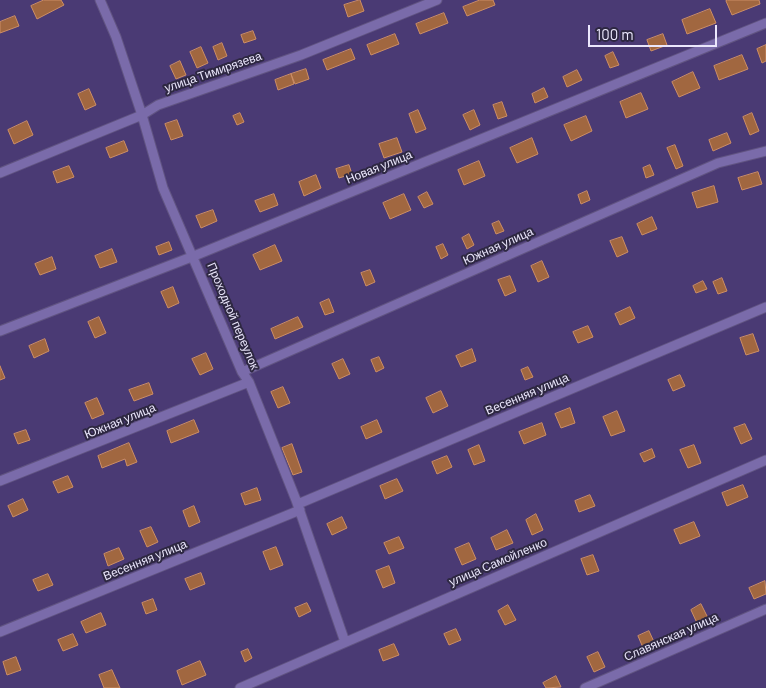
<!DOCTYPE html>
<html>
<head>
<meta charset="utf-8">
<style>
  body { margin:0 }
  #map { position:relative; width:766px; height:688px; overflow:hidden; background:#4a3a74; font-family:Barlow,sans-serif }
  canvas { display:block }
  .scale { position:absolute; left:588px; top:25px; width:129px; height:22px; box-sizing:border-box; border:2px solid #ebe7fc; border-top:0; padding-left:6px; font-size:15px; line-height:18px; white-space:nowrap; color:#ebe7fc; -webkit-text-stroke:4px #2e2842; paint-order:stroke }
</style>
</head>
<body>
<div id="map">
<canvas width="766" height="688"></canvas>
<div class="scale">100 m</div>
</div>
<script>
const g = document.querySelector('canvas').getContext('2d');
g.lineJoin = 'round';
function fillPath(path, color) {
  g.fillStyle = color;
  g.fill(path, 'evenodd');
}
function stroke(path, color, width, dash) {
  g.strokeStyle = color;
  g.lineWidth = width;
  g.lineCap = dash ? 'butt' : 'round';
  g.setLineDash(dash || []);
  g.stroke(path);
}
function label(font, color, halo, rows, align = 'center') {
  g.font = font + ' Barlow,sans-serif';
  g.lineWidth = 4;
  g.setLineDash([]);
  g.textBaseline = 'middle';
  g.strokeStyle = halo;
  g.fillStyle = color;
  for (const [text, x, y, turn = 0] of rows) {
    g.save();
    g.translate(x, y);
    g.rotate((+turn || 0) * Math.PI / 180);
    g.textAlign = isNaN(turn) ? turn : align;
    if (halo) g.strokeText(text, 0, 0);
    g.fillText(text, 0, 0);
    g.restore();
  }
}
const building = new Path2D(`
  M44,0H61L64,5L37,19L31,6Z
  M360,0L364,11L348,17L344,5Z
  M480,0H493L495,5L467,16L463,7Z
  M728,0H759L760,4L732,15L726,1Z
  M710,9L716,23L687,34L682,20Z
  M444,13L448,23L420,34L416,24Z
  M15,16L19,26L0,33V22Z
  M253,31L256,39L244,43L241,35Z
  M395,34L399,44L371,55L367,45Z
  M663,34L667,45L651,51L647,40Z
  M222,43L227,56L218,60L213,47Z
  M766,45V61L762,63L757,49Z
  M201,47L208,63L197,68L190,52Z
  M351,49L355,59L327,70L323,60Z
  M613,52L619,65L610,68L605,56Z
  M742,55L748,69L719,80L714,66Z
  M180,61L186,75L176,79L170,66Z
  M306,69L309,79L295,84L291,74Z
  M577,70L582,80L567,87L563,77Z
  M693,72L700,88L679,97L672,82Z
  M291,74L294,84L278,90L275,80Z
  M544,88L548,97L535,103L532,94Z
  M89,89L96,105L85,110L78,94Z
  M641,93L648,109L626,118L620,102Z
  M502,102L507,116L498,119L493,105Z
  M418,110L426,129L416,133L409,114Z
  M474,110L480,125L470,130L463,115Z
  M240,113L244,122L237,125L233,116Z
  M752,113L759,131L750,135L743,117Z
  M586,116L592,131L571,141L564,125Z
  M177,120L183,136L171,140L165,124Z
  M27,121L33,135L14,144L8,130Z
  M727,133L731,143L713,151L709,140Z
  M397,138L402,152L384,158L379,144Z
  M532,138L538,154L517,163L510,148Z
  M124,141L128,151L110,158L106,148Z
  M675,145L683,166L676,169L667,148Z
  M479,161L485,176L464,185L458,170Z
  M349,165L352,174L339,178L336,169Z
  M650,165L654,175L646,178L643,168Z
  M69,166L74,177L57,183L53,172Z
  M758,172L762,184L742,190L738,178Z
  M316,175L321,188L304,196L299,182Z
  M714,186L718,202L697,208L692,193Z
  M587,191L590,200L581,204L578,195Z
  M427,192L433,204L424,208L418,197Z
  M274,194L278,205L260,212L255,201Z
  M404,194L411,210L390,219L383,203Z
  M213,210L217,221L201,228L196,216Z
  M652,217L657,229L642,235L637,224Z
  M499,221L504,231L496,234L492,224Z
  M469,234L474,245L467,249L462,238Z
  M622,237L628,252L617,257L610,241Z
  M169,242L172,250L159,255L156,247Z
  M443,244L448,255L441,259L436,247Z
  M275,245L282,261L260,270L253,255Z
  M112,249L117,262L100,268L95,256Z
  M52,257L56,269L40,275L35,264Z
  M542,261L549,277L538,282L531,266Z
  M370,270L375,282L366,286L361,273Z
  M510,276L516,291L505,296L498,280Z
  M722,278L727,291L718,294L713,282Z
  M703,281L707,289L696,293L693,286Z
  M173,287L179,303L168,308L161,292Z
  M329,299L334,312L325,315L320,303Z
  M630,307L635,318L620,325L615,314Z
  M99,317L106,333L95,338L88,322Z
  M298,317L303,327L275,339L271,329Z
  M588,326L593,337L578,343L573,332Z
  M753,334L759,351L746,355L740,338Z
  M45,339L49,351L34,358L29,346Z
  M472,349L476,361L461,367L456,356Z
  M206,353L213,369L200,375L192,359Z
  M379,357L384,368L376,372L371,360Z
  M343,359L350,374L339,379L332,364Z
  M0,366L5,378L0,380Z
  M528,367L533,377L525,380L521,370Z
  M680,375L685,386L673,391L668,380Z
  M149,383L153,394L134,401L129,390Z
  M283,387L290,403L278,408L271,392Z
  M441,391L448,406L433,413L426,398Z
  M97,398L104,414L92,419L85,403Z
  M570,408L575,423L561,428L555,414Z
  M617,411L625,431L611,436L603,417Z
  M194,420L199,432L171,443L167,431Z
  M377,420L382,432L366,439L361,427Z
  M542,423L546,435L524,444L519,432Z
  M745,424L752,439L741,444L734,428Z
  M26,430L30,440L18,444L14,434Z
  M129,443L137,462L127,466L125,459L102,468L98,456Z
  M292,444L302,472L293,475L282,448Z
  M479,445L485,461L474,465L468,450Z
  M694,445L701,463L688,468L680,450Z
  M652,449L655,457L644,462L640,454Z
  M447,456L452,467L437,474L432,462Z
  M68,476L73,487L58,493L53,482Z
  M397,479L403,491L385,499L380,486Z
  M743,485L748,497L727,506L722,493Z
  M257,488L261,500L245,505L241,494Z
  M590,495L595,506L579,512L575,501Z
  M23,499L28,510L13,517L8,506Z
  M194,506L200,522L189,527L183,511Z
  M536,514L543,530L532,535L526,520Z
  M342,517L347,528L332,535L327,524Z
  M694,522L700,536L680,544L674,530Z
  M151,527L158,542L147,547L140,531Z
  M507,530L513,543L496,550L491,538Z
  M399,537L404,548L389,554L384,543Z
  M469,543L476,559L462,565L455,549Z
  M276,547L283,565L270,570L263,552Z
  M119,548L124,559L108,566L104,554Z
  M593,555L599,571L587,575L581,559Z
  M389,566L395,583L383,588L376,571Z
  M201,573L205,584L190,590L185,579Z
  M48,574L53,585L38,591L33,580Z
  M765,581L766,594L754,599L749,588Z
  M153,599L157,610L146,614L142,603Z
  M307,603L311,611L299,617L295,608Z
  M701,604L708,618L697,623L691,610Z
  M508,605L516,620L505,625L498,611Z
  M101,613L106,625L86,633L81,622Z
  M456,629L461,640L449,645L444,634Z
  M649,631L655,644L644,650L638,636Z
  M73,634L78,645L63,651L58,640Z
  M394,644L399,655L383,661L379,650Z
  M248,649L252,658L245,662L241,652Z
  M598,652L605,667L594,672L587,657Z
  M16,657L21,670L7,675L3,662Z
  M200,661L206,675L182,685L177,671Z
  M112,670L120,688H104L99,675Z
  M556,676L561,687L546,688L543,683Z`);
fillPath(building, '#a16740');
stroke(building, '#cd8e65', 1);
const street = new Path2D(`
  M100,0L116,37L142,115L163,188L242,372L249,382L296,500L345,642
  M0,173L142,115L158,105L301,55L437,0
  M0,331L194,256L766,23
  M242,372L718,163L766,151
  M0,481L249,382
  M298,504L766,307
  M0,632L300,510
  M240,688L766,460
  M585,688L766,609`);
stroke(street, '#615482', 11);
stroke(street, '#7a6baa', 9);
label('12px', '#ebe7fc', '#2e2842', [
  ["улица Тимирязева",213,72,-19],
  ["Новая улица",379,167,-22],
  ["Южная улица",498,246,-24],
  ["Проходной переулок",233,316,67],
  ["Весенняя улица",527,394,-23],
  ["Южная улица",120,421,-22],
  ["Весенняя улица",145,560,-22],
  ["улица Самойленко",498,562,-23],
  ["Славянская улица",671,637,-24]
]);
</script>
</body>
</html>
